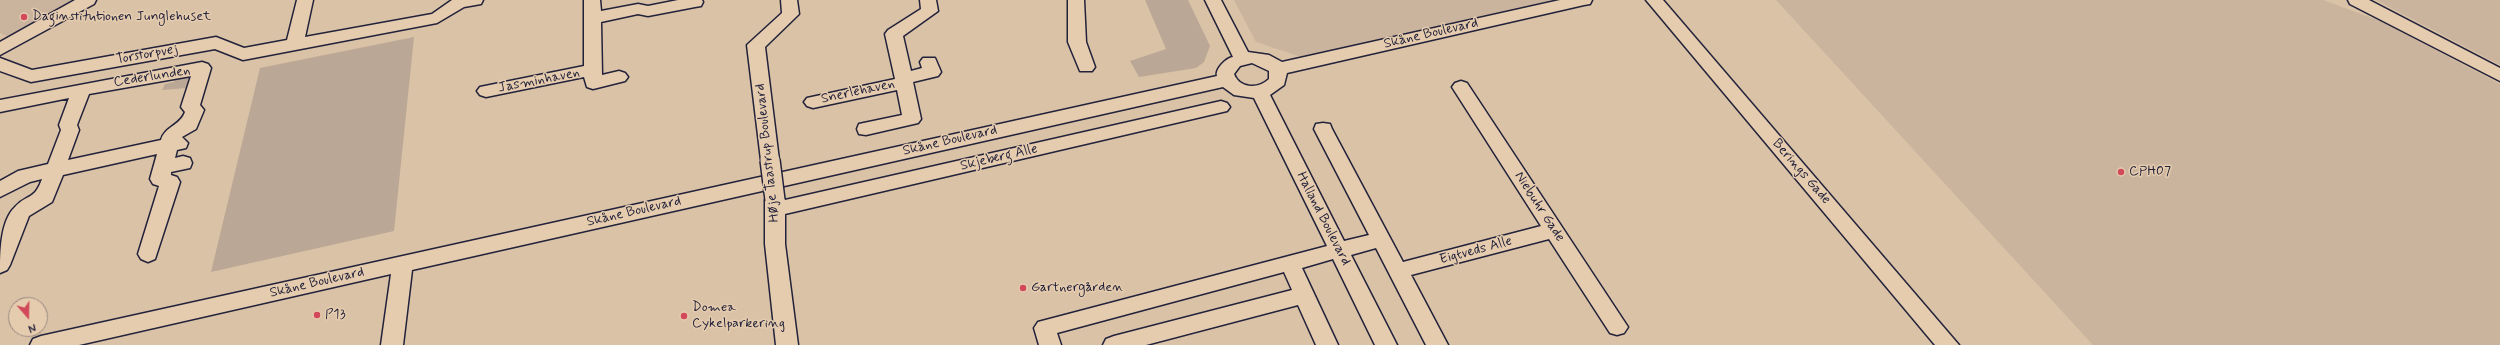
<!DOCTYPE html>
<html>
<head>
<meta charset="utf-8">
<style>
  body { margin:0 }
  #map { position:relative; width:2500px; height:345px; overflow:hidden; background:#dac2a7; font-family:Mynerve,sans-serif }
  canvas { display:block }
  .north { position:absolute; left:8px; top:297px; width:40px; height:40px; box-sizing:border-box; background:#e6ccae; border:1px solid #988880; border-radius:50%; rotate:160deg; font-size:11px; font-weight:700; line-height:16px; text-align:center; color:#22223b }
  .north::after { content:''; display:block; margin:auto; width:14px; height:18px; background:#d1495b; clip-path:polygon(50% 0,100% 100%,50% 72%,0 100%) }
</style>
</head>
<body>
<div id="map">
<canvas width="2500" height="345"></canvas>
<div class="north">N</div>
</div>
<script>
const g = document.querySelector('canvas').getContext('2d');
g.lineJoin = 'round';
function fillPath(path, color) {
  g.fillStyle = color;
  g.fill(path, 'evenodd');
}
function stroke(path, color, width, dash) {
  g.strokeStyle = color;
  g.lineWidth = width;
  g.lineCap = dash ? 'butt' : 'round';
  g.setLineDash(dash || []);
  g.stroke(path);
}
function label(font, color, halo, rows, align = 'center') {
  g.font = font + ' Mynerve,sans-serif';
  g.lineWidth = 3;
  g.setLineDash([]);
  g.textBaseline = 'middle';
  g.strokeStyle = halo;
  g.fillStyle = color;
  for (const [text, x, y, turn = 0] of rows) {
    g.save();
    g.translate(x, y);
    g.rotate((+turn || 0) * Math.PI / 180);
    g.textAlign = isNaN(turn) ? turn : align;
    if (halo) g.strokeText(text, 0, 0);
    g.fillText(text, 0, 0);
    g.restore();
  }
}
fillPath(new Path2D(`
  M0,0H77L11,38L0,33Z
  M1234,0H1558L1301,57L1256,42Z
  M1776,0H2323L2380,21L2500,84V345H2093Z
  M2376,0H2500V65L2393,9Z`), '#cab49e');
fillPath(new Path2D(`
  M1145,0H1188L1210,46L1204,62L1196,68L1139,77L1130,61L1166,49Z
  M414,37L394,231L211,272L260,68Z
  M191,76L187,88L162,90L165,84L174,82L175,78Z`), '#bba795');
const minor = new Path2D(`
  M75,0H96L94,4L0,55V42Z
  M297,0H313L305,37L432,14L452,0H483L481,4L464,7L437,23L243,60L215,49L31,82L0,71V58L32,70L216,37L244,48L287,40Z
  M584,0H600L601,11L638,4L648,6L678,0H702L703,2L701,6L695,7L648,16L638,14L601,22L602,75L619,71L625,73L628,77L625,81L593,89L587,87L584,77L486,97L480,95L477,91L480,87L584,66Z
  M781,0H797L799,14L765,47L779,160L777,165L770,167L763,165L761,160L747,45L782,13Z
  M920,0H936L938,11L903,36L911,71L922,68L920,62L923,58H935L941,72L938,76L913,82L921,119L918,123L866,135L859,134L857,129L859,124L902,115L897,90L813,108L807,106L804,102L807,98L895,79L885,34L888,30L921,9Z
  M1068,0H1084L1086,42L1095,67L1092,71H1080L1068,42Z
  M1205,0H1221L1248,52L1269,55L1282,62L1560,0H1592L1590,4L1584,5L1287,73L1284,85L1270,95L1344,241L1369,235L1314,129L1316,124L1323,123L1330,124L1332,129L1403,262L1541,226L1452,87L1455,83L1461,81L1467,83L1624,321L1628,327L1624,333L1617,335L1610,333L1549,239L1411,275L1448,345H1426L1376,248L1351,255L1397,345H1375L1333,259L1302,268L1338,345H1316L1298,305L1146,345H1103L1106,339L1114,336L1292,290L1284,272L1057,333L1061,345H1039L1034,328L1038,322L1327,246L1254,98L1234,95L1223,87L412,270L403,345H381L391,274L79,345H30L33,339L41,336L1217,76C1215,69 1226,58 1233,57ZM1252,63L1269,71V79C1258,89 1240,89 1234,74L1240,66Z
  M1646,0H1663L1959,345H1935Z
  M2348,0H2369L2500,68V81L2350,4Z
  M202,62L208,64L211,68L200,105L204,110L196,129L182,137L188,143L186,148L177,150L175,158L183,156L190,158L192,163L190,168L171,172V175L177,177L180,182L155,259L148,262L141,259L138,254L159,186L153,184L150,179L157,154L63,175L52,202L29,216L10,265L7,270L0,273C0,254 0,221 15,207C28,193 34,201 42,179L30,182L0,197V181L18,171L48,164L61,130L59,125L69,98L0,112V100ZM191,76L181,107L185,112C180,126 165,126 161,140L68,160L79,130L77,125L89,94Z
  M1221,101L1227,103L1230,107L1227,111L785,214V244L798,345H776L765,244V200L768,195L775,193L782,195L785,200Z`);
stroke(minor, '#22223b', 3);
fillPath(minor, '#e6ccae');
const minorBridge = new Path2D(`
  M770,160L775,200`);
stroke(minorBridge, '#22223b', 22, []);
stroke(minorBridge, '#e6ccae', 19);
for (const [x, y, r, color] of [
  [24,17,4,"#d1495b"],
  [2121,172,4,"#d1495b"],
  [1023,288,4,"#d1495b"],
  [317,315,4,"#d1495b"],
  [684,316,4,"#d1495b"]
]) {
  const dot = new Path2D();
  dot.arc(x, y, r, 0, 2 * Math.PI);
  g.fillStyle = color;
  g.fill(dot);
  stroke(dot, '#e6ccae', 1.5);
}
label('14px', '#22223b', '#e6ccae', [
  ["Daginstitutionen Junglehuset",32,17],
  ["CPH07",2129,172],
  ["Gartnergården",1031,288],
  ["Domea",692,308],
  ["Cykelparkering",692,324],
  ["P13",325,315]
], 'left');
label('14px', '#22223b', '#e6ccae', [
  ["Skåne Boulevard",1431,34,-13],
  ["Torstorpvej",147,55,-10],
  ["Cederlunden",152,77,-9],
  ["Jasminhaven",539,81,-11],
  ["Snerlehaven",858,92,-12],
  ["Skåne Boulevard",950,141,-13],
  ["Høje Taastrup Boulevard",768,153,-96],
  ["Skjeberg Alle",999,158,-13],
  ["Berings Gade",1801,172,49],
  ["Niebuhr Gade",1539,207,57],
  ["Skåne Boulevard",634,212,-13],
  ["Halland Boulevard",1323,219,63],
  ["Eigtveds Alle",1476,251,-15],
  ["Skåne Boulevard",317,283,-13]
]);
</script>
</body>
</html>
